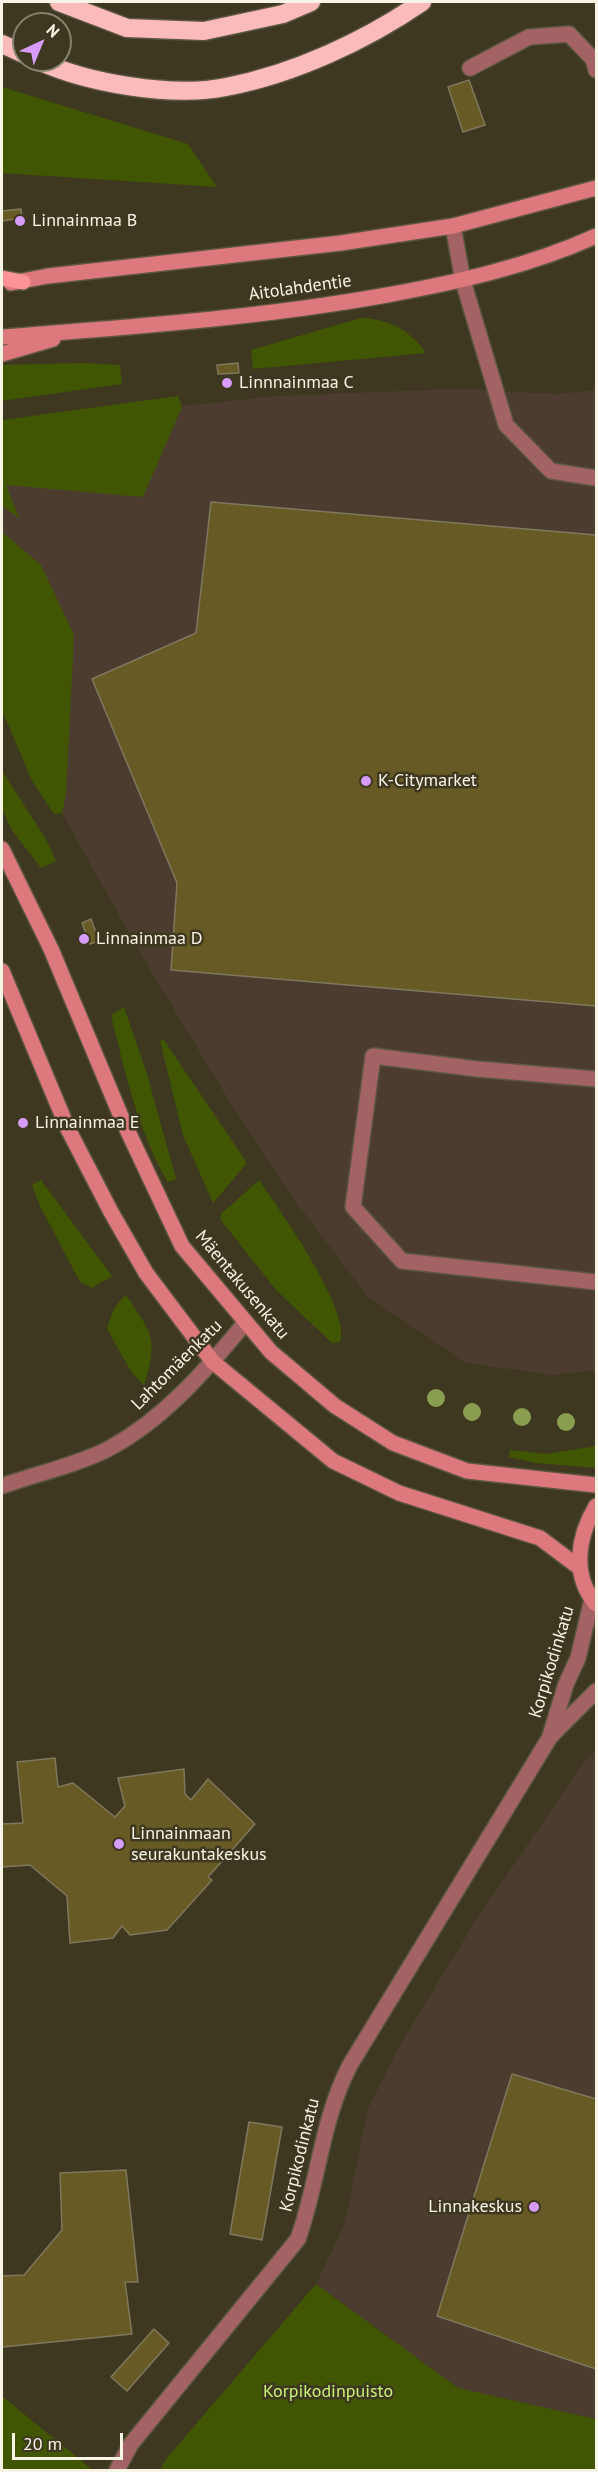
<!DOCTYPE html>
<html>
<head>
<meta charset="utf-8">
<style>
  body { margin:0 }
  #map { position:relative; width:598px; height:2472px; overflow:hidden; background:#3e3820; font-family:"PT Sans",sans-serif }
  canvas { display:block }
  .frame { position:absolute; inset:0; border:3px solid #f8f4e6; pointer-events:none }
  .north { position:absolute; left:12px; top:12px; width:60px; height:60px; box-sizing:border-box; background:#3e3820; border:2px solid #88836f; border-radius:50%; rotate:44deg; font-size:16px; font-weight:700; line-height:24px; text-align:center; color:#f8f4e6 }
  .north::after { content:''; display:block; margin:auto; width:21px; height:27px; background:#d79bf9; clip-path:polygon(50% 0,100% 100%,50% 72%,0 100%) }
  .scale { position:absolute; left:12px; top:2433px; width:111px; height:27px; box-sizing:border-box; border:3px solid #f8f4e6; border-top:0; padding-left:8px; font-size:18px; line-height:21px; white-space:nowrap; color:#f8f4e6; -webkit-text-stroke:4px #3e3820; paint-order:stroke }
</style>
</head>
<body>
<div id="map">
<canvas width="598" height="2472"></canvas>
<div class="frame"></div>
<div class="north">N</div>
<div class="scale">20 m</div>
</div>
<script>
const g = document.querySelector('canvas').getContext('2d');
g.lineJoin = 'round';
function fillPath(path, color) {
  g.fillStyle = color;
  g.fill(path, 'evenodd');
}
function stroke(path, color, width, dash) {
  g.strokeStyle = color;
  g.lineWidth = width;
  g.lineCap = dash ? 'butt' : 'round';
  g.setLineDash(dash || []);
  g.stroke(path);
}
function label(font, color, halo, rows, align = 'center') {
  g.font = font + ' "PT Sans",sans-serif';
  g.lineWidth = 5;
  g.setLineDash([]);
  g.textBaseline = 'middle';
  g.strokeStyle = halo;
  g.fillStyle = color;
  for (const [text, x, y, turn = 0] of rows) {
    g.save();
    g.translate(x, y);
    g.rotate((+turn || 0) * Math.PI / 180);
    g.textAlign = isNaN(turn) ? turn : align;
    if (halo) g.strokeText(text, 0, 0);
    g.fillText(text, 0, 0);
    g.restore();
  }
}
fillPath(new Path2D(`
  M455,389L558,394L596,390V1370L553,1375L467,1363L368,1297L296,1202L228,1099L142,956L62,813L2,694V425L276,396Z
  M596,1751V2419L458,2388L316,2284L345,2223L368,2108L400,2045L478,1917L587,1758Z`), '#4c3c30');
fillPath(new Path2D(`
  M2,87L188,144L217,187L2,173Z
  M361,318C389,319 410,330 426,353L253,369L251,350Z
  M83,363L120,365L122,384L2,401V365Z
  M178,396L182,407L143,497L6,485L19,518L2,506V420Z
  M2,532L41,565L74,635L66,795L62,813L54,814L32,781L2,710Z
  M2,771L46,839L56,861L41,868L11,829L2,808Z
  M124,1007L147,1074L176,1179L168,1182C138,1132 125,1072 111,1015Z
  M164,1040L247,1163L213,1203L183,1135L160,1041Z
  M41,1180L112,1276L92,1288L80,1282L40,1206L32,1185Z
  M259,1180C279,1209 352,1311 340,1342L332,1343L276,1290L220,1219L221,1214Z
  M126,1295C153,1335 158,1338 144,1386L132,1373L107,1329C111,1315 115,1304 126,1295Z
  M596,1446V1468L536,1463L509,1457L510,1450L546,1454Z
  M316,2284L458,2388L596,2419V2470H160L166,2459Z
  M2,2396L90,2468L91,2470H2Z`), '#405603');
const building = new Path2D(`
  M469,80L485,125L463,132L448,87Z
  M21,209L22,218L2,221V211Z
  M238,363L239,373L218,374L217,365Z
  M211,502L596,535V1006L171,970L177,883L92,679L196,633Z
  M91,919L99,941L90,944L82,923Z
  M55,1758L58,1787L73,1783L115,1817L125,1806L118,1778L184,1769L185,1794L191,1800L208,1779L255,1824L208,1877L212,1880L167,1930L130,1935L122,1926L113,1938L70,1943L67,1896L30,1865L2,1867V1824L23,1823L17,1762Z
  M512,2074L596,2099V2369L437,2316Z
  M249,2122L282,2127L262,2240L230,2234Z
  M126,2170L138,2282H125L132,2334L2,2347V2276L24,2275L62,2230L60,2173Z
  M154,2329L169,2343L127,2391L111,2377Z`);
fillPath(building, '#685a24');
stroke(building, '#7f785e', 1.5);
const lane = new Path2D(`
  M470,68L529,37L569,34L593,59L596,70
  M453,226L463,281L506,425L551,471L596,478
  M596,1079L477,1069L373,1056L353,1207L402,1261L596,1282`);
const street = new Path2D(`
  M2,1486C33,1475 83,1463 110,1448C165,1418 206,1370 245,1323
  M550,1736L566,1684L578,1658L592,1599
  M117,2470L131,2444L298,2239C319,2180 321,2121 350,2065L550,1737L596,1691`);
const secondary = new Path2D(`
  M11,283L48,276L341,243L453,226L596,188
  M2,337C130,327 259,318 387,295C458,282 530,266 596,236
  M2,354L53,339
  M2,849L51,949L123,1121L182,1246L271,1352L335,1406L393,1443L467,1471L596,1485
  M2,971L68,1129L111,1212L146,1273L213,1362L333,1461L399,1493L540,1538L580,1568
  M596,1506C578,1536 571,1575 596,1604`);
const primary = new Path2D(`
  M2,278L23,282`);
const highway = new Path2D(`
  M59,2L127,28L204,31L283,14L311,2
  M2,44L24,54
  M37,60C86,83 172,98 226,87C294,74 365,41 422,2`);
stroke(lane, '#5c5640', 18);
stroke(street, '#5c5640', 18);
stroke(secondary, '#5c5640', 18);
stroke(primary, '#5c5640', 18);
stroke(highway, '#5c5640', 21);
stroke(lane, '#a36364', 15);
stroke(street, '#a36364', 15);
stroke(secondary, '#dd787c', 15);
stroke(primary, '#fc9396', 15);
stroke(highway, '#fbbbbb', 18);
g.fillStyle = '#8a9e51';
for (const [x, y] of [
  [436,1398],
  [472,1412],
  [522,1417],
  [566,1422]
]) {
  g.beginPath();
  g.arc(x, y, 9, 0, 2 * Math.PI);
  g.fill();
}
for (const [x, y, r, color] of [
  [20,221,6,"#d79bf9"],
  [227,383,6,"#d79bf9"],
  [366,781,6,"#d79bf9"],
  [84,939,6,"#d79bf9"],
  [23,1123,6,"#d79bf9"],
  [119,1844,6,"#d79bf9"],
  [534,2207,6,"#d79bf9"]
]) {
  const dot = new Path2D();
  dot.arc(x, y, r, 0, 2 * Math.PI);
  g.fillStyle = color;
  g.fill(dot);
  stroke(dot, '#3e3820', 2);
}
label('18px', '#f8f4e6', '#3e3820', [
  ["Linnainmaa B",32,221],
  ["Linnnainmaa C",239,383],
  ["K-Citymarket",378,781],
  ["Linnainmaa D",96,939],
  ["Linnainmaa E",35,1123],
  ["Linnainmaan",131,1834],
  ["seurakuntakeskus",131,1855],
  ["Linnakeskus",522,2207,"right"]
], 'left');
label('18px', '#f8f4e6', '#3e3820', [
  ["Aitolahdentie",300,288,-8],
  ["Mäentakusenkatu",242,1285,50],
  ["Lahtomäenkatu",177,1365,-45],
  ["Korpikodinkatu",552,1662,-73],
  ["Korpikodinkatu",300,2155,-76]
]);
label('18px', '#c9f279', '#3e3820', [
  ["Korpikodinpuisto",328,2392]
]);
</script>
</body>
</html>
